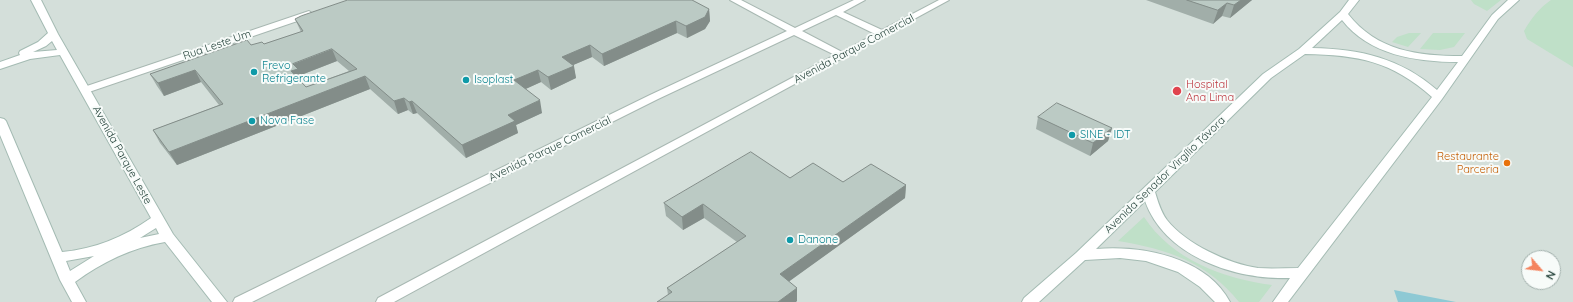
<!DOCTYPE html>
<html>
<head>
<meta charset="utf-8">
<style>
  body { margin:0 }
  #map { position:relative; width:1573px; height:302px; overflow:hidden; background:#e6efeb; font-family:Quicksand,sans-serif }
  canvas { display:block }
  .north { position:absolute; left:1521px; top:250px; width:40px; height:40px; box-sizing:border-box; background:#f7fbf9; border:1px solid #a3b1ad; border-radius:50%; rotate:118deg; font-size:11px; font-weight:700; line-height:16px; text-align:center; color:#24423a }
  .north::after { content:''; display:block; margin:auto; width:14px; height:18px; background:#f4845f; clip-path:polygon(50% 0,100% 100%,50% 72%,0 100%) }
</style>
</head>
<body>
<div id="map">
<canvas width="1573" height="302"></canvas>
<div class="north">N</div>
</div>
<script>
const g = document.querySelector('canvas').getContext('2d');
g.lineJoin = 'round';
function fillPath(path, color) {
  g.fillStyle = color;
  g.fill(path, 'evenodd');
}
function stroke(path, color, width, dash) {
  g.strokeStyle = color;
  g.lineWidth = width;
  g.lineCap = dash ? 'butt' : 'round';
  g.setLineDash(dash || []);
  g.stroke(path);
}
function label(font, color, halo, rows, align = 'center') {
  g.font = font + ' Quicksand,sans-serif';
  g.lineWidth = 4;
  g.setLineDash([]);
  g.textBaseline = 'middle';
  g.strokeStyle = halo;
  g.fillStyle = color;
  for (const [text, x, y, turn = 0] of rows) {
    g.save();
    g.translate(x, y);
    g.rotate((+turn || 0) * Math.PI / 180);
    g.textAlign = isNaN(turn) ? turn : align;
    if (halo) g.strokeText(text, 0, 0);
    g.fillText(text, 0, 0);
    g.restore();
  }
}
fillPath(new Path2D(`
  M0,0H1573V302H0ZM1529,258H1553V282H1529Z`), '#d4dfda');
fillPath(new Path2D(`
  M1471,0H1501L1487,11L1474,4Z
  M1551,0H1573V67L1527,39L1524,31C1531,19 1539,8 1551,0Z
  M1409,33H1421L1408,47L1392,42L1397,37Z
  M1433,33H1465L1454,47L1440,50L1420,49Z
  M1144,217C1171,259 1224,279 1272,285L1259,302H1239C1207,262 1167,249 1118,241Z`), '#bfe0c8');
fillPath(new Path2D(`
  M1394,290L1456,302H1398Z`), '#8ec9d4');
const street = new Path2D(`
  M730,0H741L795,28L854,0H865L843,12L882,30L939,0H949L394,302H376L378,298L835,55L794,35L658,99L252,302H233L235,298L650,95L787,31ZM836,15L875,34L842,52L802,31Z
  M309,11L313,14L312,16L89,92L85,93L80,90L81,88Z`);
const secondary = new Path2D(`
  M31,0H41L58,34L173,234L227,302H212L165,242C131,248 102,262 75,282L86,302H72L60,280L0,135V118L4,119L6,121L62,252C95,249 124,237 151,218L60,55L30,59L0,69V62L20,55L19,53L20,51L38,42L48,33ZM52,41L57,50L33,52L46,46ZM156,228L159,234L140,238ZM94,256L70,271L66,261Z
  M1349,0H1359L1348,14C1377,51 1418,56 1462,56L1492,15L1508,0H1519L1498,19L1442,99L1288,302H1273L1290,278C1236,280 1165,257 1145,201L1096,249C1142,245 1206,257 1230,302H1215L1200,287L1178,272L1146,261L1120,258L1085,260L1039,302H1022L1024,298L1076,253L1263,74L1299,49L1340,12ZM1342,20C1369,55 1416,62 1458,62L1437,90C1400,58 1361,49 1312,48ZM1305,54C1359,55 1391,61 1432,97L1298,268C1285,268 1272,269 1258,268C1229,264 1186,244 1167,220C1161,212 1158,202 1155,192L1271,78Z`);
stroke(street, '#a8b8b2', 2);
stroke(secondary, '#a4bbb3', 2);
fillPath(street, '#fff');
fillPath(secondary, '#fff');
fillPath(new Path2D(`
  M1146,0H1252L1230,18L1222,16L1213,24Z
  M709,9L710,21L705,29L687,38L677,33L604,66L592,57L573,65L576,78L551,90L541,82L525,89L542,113L516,125L518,133L466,158L417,113L413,114L408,110L398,114L370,89L177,165L160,143L153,130L219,105L201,82L164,96L157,86L150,74L251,45L264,44L301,32L295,19ZM337,61L349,71L306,87L301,82L303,81L301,75Z
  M1038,117L1112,128L1108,141L1090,156L1036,129Z
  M790,178L843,182L906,185L905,198L789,281L797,301L668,295L667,288L737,242L704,218L683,230L666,216L664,203Z`), '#a1aea9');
fillPath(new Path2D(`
  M1241,0H1252L1230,18L1234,5Z
  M1227,3L1222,16L1213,24L1218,10Z
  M709,9L710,21L705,29L687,38L686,26Z
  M676,21L677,33L604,66L602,54Z
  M590,45L592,57L564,69L562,57Z
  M332,49L337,61L301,75L303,81L296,83L291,71L293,64Z
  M574,66L576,78L551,90L548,77Z
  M195,70L201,82L164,96L158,83Z
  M538,70L541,82L517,93L514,80Z
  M365,76L370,89L177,165L169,152Z
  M404,98L408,110L398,114L394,101Z
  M540,100L542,113L516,125L518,133L466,158L462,145L508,115Z
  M412,101L417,113L413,114L409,102Z
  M1112,128L1108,141L1090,156L1093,143Z
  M906,185L905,198L780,288V274Z
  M703,204L704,218L683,230L682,217Z
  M797,288V301L796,302H778Z`), '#838d89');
const building = new Path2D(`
  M348,0H692L709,9L705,17L686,26L676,21L602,54L590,45L562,57L574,66L548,77L538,70L514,80L540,100L508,115L515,121L462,145L412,101L409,102L404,98L394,101L365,76L169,152L153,130L223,104L195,70L158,83L150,74L247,40L251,45L262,42L264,44L303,31L295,19L301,16ZM332,49L357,69L306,87L291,71L298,69L293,64Z
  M1187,0H1241L1234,5L1227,3L1218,10Z
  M1057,103L1112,128L1093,143L1038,117Z
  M751,152L790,178L813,163L843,182L871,164L906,185L780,274L797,288L778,302H657L672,292L667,288L746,236L703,204L682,217L664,203Z`);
fillPath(building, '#bbcac4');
stroke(building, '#838d89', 1);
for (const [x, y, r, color] of [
  [254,72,4,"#0f9aa8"],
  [466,80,4,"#0f9aa8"],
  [1177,91,5,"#e0444e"],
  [252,121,4,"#0f9aa8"],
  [1072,135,4,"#0f9aa8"],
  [1507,163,4,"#e8710a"],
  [790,240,4,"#0f9aa8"]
]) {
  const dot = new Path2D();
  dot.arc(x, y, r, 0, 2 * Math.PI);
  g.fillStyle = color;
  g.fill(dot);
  stroke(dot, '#f7fbf9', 1.5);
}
label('11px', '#24423a', '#f7fbf9', [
  ["Rua Leste Um",217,45,-19],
  ["Avenida Parque Comercial",854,49,-28],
  ["Avenida Parque Comercial",550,149,-26],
  ["Avenida Parque Leste",122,155,61],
  ["Avenida Senador Virgílio Távora",1165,175,-44]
]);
label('11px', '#0d838f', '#f7fbf9', [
  ["Frevo",262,66],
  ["Refrigerante",262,79],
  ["Isoplast",474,80],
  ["Nova Fase",260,121],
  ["SINE - IDT",1080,135],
  ["Danone",798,240]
], 'left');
label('11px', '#be3a42', '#f7fbf9', [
  ["Hospital",1186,85],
  ["Ana Lima",1186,98]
], 'left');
label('11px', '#c56008', '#f7fbf9', [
  ["Restaurante",1499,157],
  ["Parceria",1499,170]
], 'right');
</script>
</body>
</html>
